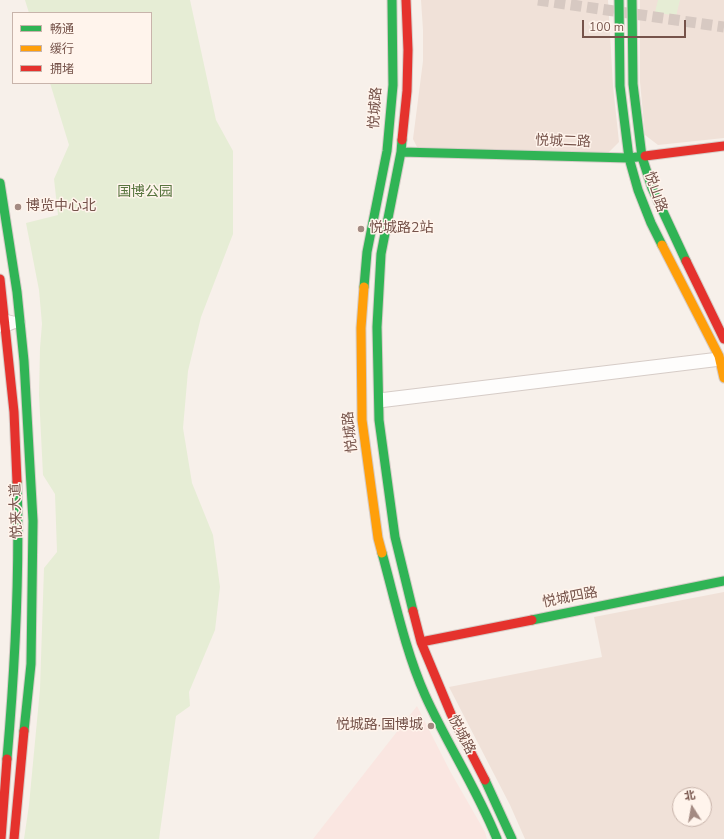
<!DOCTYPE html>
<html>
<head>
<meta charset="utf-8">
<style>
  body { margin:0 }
  #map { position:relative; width:724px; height:839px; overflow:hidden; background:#f7f0ea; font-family:"Nunito Sans","Noto Sans SC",sans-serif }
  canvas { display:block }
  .legend { position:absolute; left:12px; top:12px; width:140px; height:72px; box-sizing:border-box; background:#fff4ec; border:1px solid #c8b4ab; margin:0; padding:5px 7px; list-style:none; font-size:12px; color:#76534a }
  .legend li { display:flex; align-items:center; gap:8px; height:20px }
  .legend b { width:20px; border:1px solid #c8b4ab }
  .north { position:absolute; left:672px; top:787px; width:40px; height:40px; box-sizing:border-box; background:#fff4ec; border:1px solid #c8b4ab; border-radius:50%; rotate:349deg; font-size:11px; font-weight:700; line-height:16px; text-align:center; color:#76534a }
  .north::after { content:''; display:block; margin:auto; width:14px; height:18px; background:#a38a82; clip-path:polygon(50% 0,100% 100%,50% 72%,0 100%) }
  .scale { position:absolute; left:582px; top:20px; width:104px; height:18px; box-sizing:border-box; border:2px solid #76534a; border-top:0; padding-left:5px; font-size:12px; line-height:14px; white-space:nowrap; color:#76534a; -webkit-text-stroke:3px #fff4ec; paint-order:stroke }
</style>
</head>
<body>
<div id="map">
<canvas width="724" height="839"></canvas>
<ul class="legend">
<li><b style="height:5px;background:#30b455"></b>畅通</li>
<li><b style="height:5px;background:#ff9f0a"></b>缓行</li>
<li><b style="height:5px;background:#e5322d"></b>拥堵</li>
</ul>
<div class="north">北</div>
<div class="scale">100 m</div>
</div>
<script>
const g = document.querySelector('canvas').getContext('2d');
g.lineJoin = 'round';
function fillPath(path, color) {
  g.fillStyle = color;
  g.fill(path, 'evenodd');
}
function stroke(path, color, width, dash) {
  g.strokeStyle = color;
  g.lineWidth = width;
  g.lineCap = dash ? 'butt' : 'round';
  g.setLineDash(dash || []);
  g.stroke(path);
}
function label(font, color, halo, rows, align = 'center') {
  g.font = font + ' "Nunito Sans","Noto Sans SC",sans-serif';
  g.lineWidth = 3;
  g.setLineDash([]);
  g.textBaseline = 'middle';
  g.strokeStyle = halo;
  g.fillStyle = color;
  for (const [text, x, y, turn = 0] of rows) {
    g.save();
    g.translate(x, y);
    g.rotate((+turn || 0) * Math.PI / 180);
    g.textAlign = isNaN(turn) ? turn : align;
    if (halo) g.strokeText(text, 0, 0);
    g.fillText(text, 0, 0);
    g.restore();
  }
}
fillPath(new Path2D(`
  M421,0H608L613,86L619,142L607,154L417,147L413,139L423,61V30Z
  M640,0H724V138L658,145L645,135L640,82Z
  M724,592V839H525L510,805L449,687L602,657L594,617ZM680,795H704V819H680Z`), '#f0e1d8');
fillPath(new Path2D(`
  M417,706L450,771L485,832L487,839H313Z`), '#fae6e1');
fillPath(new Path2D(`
  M25,0H190L216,120L233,151V234L201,317L188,371L183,428L192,483L213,535L220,587L215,630L189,692L190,706L176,716L159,839H24L29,805L40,689L44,568L57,552L55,494L43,475L39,395L40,348L42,324L39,290L26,223L58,215L54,179L69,145L50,83H151V13H29Z
  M658,0H680L676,16L655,12Z`), '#e6edd5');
stroke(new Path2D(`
  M538,0L724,27`), '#d7c9c2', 11, [11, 5.5]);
const street = new Path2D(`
  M0,328H6L21,322L5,318H1
  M379,397L719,356
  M379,404L721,362`);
const fast = new Path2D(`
  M619,0L620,86L629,158L638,190L651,223L662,245
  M632,0L633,84L642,157L652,188L686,261
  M402,140L401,152L381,254L377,327L379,420L395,537L413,611
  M401,152L629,158L645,156
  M0,183L17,292L24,361L33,521L31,664L24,731
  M364,287L367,252L387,151L393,85L392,0
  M382,553C395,600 405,650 425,695C447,744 477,789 497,839
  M532,620L724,581
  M7,759C15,667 20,574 17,482
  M485,780L512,839`);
const slow = new Path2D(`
  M662,245L719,356L724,378
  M364,287L361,328L362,420L378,538L382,553`);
const jam = new Path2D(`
  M402,140L407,91L408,50L406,0
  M645,156L724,146
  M686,261L724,339
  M0,279L14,412L17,482
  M413,611L421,642L451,714L485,780
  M421,642L532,620
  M1,839L7,759
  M14,839L24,731`);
stroke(street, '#d6ccc7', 9);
stroke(fast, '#d6ccc7', 11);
stroke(slow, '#d6ccc7', 11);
stroke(jam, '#d6ccc7', 11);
stroke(street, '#fefdfc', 7);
stroke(fast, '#30b455', 9);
stroke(slow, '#ff9f0a', 9);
stroke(jam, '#e5322d', 9);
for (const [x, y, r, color] of [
  [18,207,4,"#a38a82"],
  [361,229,4,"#a38a82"],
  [431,726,4,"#a38a82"]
]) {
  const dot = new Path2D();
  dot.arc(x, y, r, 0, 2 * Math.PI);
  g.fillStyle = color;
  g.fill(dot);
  stroke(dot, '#fff4ec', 1.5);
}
label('14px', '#76534a', '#fff4ec', [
  ["悦城路",376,108,-86],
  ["悦城二路",563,142,2],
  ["悦山路",655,192,71],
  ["悦城路",351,432,-96],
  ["悦来大道",17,511,-92],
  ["悦城四路",570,598,-11],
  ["悦城路",461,735,63]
]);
label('14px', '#58753f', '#fff4ec', [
  ["国博公园",145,193]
]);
label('14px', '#76534a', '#fff4ec', [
  ["博览中心北",26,207],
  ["悦城路2站",369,229],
  ["悦城路·国博城",423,726,"right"]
], 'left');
</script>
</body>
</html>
